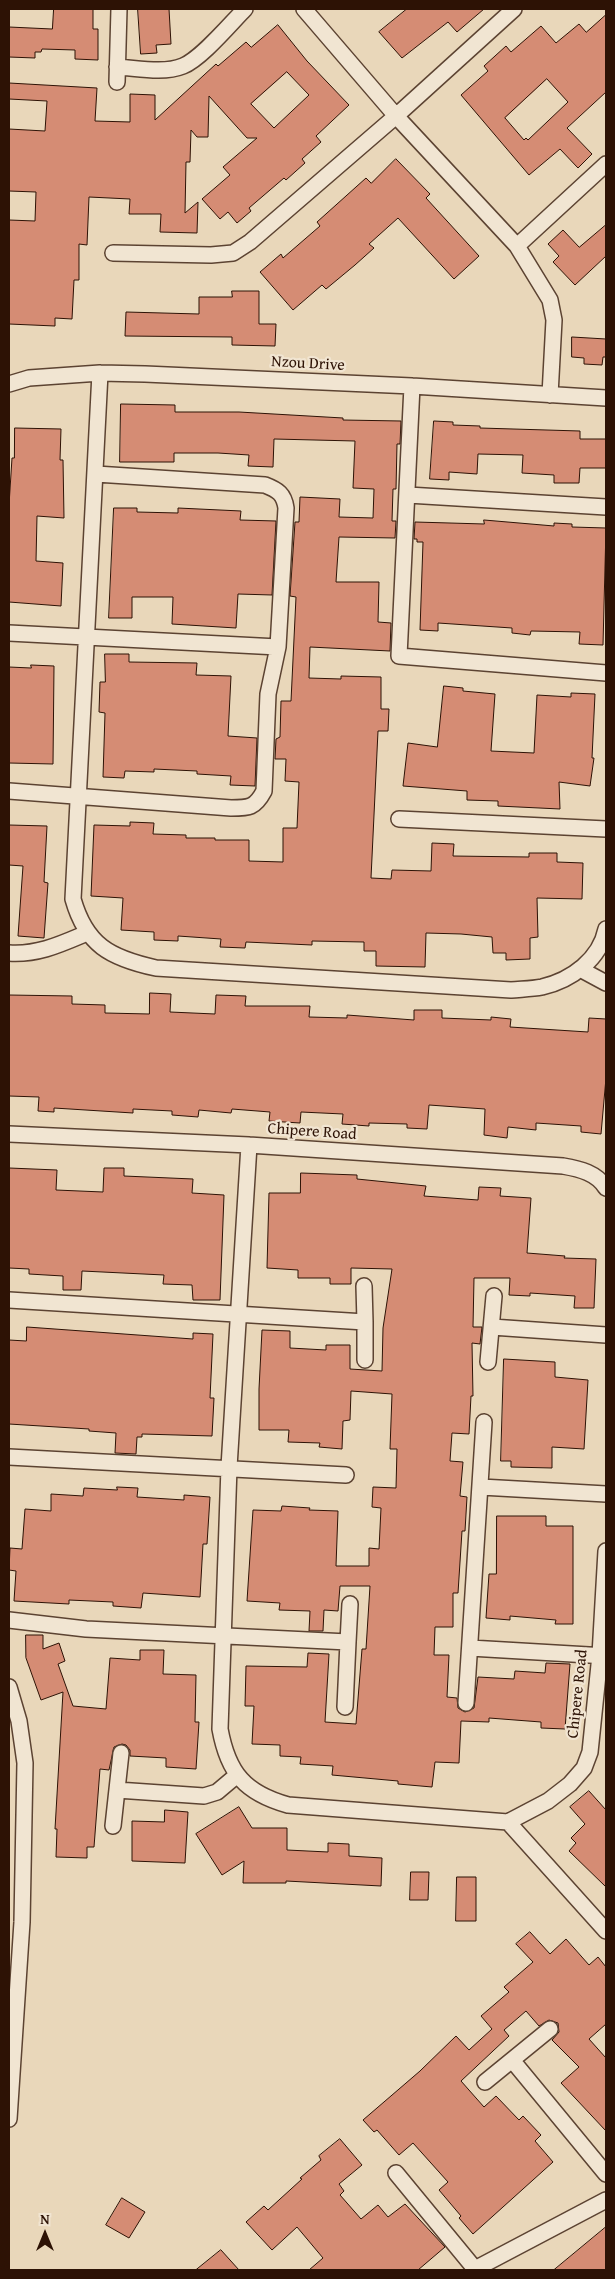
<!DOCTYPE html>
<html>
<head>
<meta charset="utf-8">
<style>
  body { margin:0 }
  #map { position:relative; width:615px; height:2279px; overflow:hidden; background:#e9d7ba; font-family:"Gentium Book Plus",serif }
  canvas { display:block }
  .frame { position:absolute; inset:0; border:10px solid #2d1205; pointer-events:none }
  .north { position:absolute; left:20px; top:2209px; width:50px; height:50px; -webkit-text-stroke:4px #f1e5d2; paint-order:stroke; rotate:0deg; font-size:14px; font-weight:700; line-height:20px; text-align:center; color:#2d1205 }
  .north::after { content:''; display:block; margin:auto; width:18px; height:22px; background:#2d1205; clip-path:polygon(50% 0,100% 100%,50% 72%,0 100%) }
</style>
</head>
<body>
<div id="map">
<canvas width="615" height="2279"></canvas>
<div class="frame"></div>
<div class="north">N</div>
</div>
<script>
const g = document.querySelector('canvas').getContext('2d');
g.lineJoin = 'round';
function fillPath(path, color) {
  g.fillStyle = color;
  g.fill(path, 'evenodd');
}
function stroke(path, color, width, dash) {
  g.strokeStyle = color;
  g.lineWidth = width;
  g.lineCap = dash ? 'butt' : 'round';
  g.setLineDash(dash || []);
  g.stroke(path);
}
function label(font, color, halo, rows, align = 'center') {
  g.font = font + ' "Gentium Book Plus",serif';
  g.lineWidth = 4.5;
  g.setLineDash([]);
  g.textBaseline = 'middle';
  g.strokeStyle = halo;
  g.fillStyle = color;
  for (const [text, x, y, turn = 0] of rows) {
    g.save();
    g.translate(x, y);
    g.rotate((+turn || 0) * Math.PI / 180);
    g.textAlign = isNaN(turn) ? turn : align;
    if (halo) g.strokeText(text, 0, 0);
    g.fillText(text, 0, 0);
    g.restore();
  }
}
const building = new Path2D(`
  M54,9H93V29H98V60L75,59V50L42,49L41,52H35V58L9,57V27L52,29Z
  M138,9H169L171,44L156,45L157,53L141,54Z
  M407,9H484L457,32L448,22L402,58L379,32Z
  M606,15V92L567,128L592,154L578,168L560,149L529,175L461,95L488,71L484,66L506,46L511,52L541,26L556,43L579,24L586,32ZM547,79L568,102L528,140L526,138L524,140L505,118Z
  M278,25L307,61L349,105L316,136L321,142L302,159L305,163L286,180L284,178L249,208L251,211L237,223L228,212L220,219L202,199L230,175L223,167L257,138H247L209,96L208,137H197L191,130L190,162H186L185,213L198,202L197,233L160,232L161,214H129L130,199L89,197L87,245L79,244V280H74L72,319L55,318V326L9,324V220L35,221L36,192L9,191V129L45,131L47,101L9,99V83L97,88L95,121L130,122V94L155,95V120L216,64L218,66L246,42L251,47ZM287,72L309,95L274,128L251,104Z
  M396,159L430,194L426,198L479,256L454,279L398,218L369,244L374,248L355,265L326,289L322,285L293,310L260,272L281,254L283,258L320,226L317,222L366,178L371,183Z
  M606,225V256L575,285L553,262L559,256L548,244L563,230L579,247Z
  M232,291H259V324H276L275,346L232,345V337L125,336L126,312L199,314V297H232Z
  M572,337L606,339V357H603L602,365L584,364V358L572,357Z
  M121,404L175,405V412H239L343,418V420L401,421L400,444H397L396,489H393L392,521H396L395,538L339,537L336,582H379L378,622L391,623L390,651L310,647L309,678L341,679V676L381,677V709H389L388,731H378L371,878L391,879L392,870L431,871L432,843L454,844L453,856L529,857V853H557V862L583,863L582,899L537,898L538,937L530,938V959L506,960V953H493L492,937L461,934L426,933L425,967L376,966V951H364V942L312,941V945L246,942L245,948L220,947L221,939L178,936V941L154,940V932L121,930L123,898L91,896L94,825L130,826V822L154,823L153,834L186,835V838H215V840H249V861L283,862V828H297L299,782L285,781L286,759H275L276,739L280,737L281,701H291L296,597L290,596L295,522H299L300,497L340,499L339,517L373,518L374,489L353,488L355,441L274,439L273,467L248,466L249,455L218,453H174V462H120Z
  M434,421L453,422V425L480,426V428L580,431V439H606V468H580L579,483H554V475L522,473L523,455L478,454L477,474L449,472V480L430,479Z
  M15,428L61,429L60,460H63L64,518L37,516L36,561L63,563L61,606L9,602V505L12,458H14Z
  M114,508H137V512L178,513V508L241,511L240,520L276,521L272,595L238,594L236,628L172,624L173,597H132V618H109Z
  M484,520L554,526V523L572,524V527L606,528L603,645L579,644L580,632L531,631L530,635L512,633V628L438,623V631L420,630L423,542H417V539H414L415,522L484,524Z
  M105,654H129V662L197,663L196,675L231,676L228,736L257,738L255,786L230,785L231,776L197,774V771L154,769V772L125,771L124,778L103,777L105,713L99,712L100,682H105Z
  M31,665L54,666L53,764L9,763V667L31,668Z
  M444,686L463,688V691L495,694L491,751L534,753L537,695L571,697V693L595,694L592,758H594L590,786L559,782L560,809L498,806V801L467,800V791L403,786L408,743L437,747Z
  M9,825L47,826L44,882L48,883L44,938L18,936L23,866L9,865Z
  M150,993L171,994L170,1012L215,1014L216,995L246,996L245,1006H310L309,1017L347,1018V1015L414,1020V1010H442V1018L491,1020V1017L511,1019L510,1027L588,1032L589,1018L606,1019V1078L601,1134L581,1132V1126L536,1123V1130L508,1127L507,1138L484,1135L485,1109L429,1105L427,1129L407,1128V1124L369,1123V1126L342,1124L343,1114L301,1112L300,1123L269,1121L270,1112L232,1109L231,1113L199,1110L198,1117L172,1115V1111L133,1109V1113L54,1108V1112L38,1111L39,1097L9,1096V995L72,996V1004L105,1005V1013L149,1014Z
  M9,1168L57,1170L56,1190L103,1192L104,1168H124V1176L193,1179L192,1193L224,1195L220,1300H193L192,1285L163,1284L164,1275L82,1271L81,1290H63V1276L29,1274V1269L9,1268Z
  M301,1173L357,1175V1179L426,1186L424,1196L478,1200L479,1187L501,1188L500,1196L531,1198L527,1253L565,1256L564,1258L596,1259L594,1308H574L575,1296L530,1293V1296L509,1295L510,1278H474L473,1327H482L480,1344L472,1343L473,1396H471L469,1434L452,1433L450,1461L463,1462L460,1496L467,1497L465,1531H462L458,1593H453V1627H435L434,1655H449L447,1697L457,1698L458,1708L465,1712L474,1708L478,1677L514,1679L515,1671L545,1673L546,1663L570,1664L565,1729L541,1728V1722L489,1718V1722L461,1721L459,1763L435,1762L432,1787L398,1784V1781L332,1775L333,1766L300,1764L301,1757L280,1756V1745L252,1744L254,1706H245L246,1666L307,1667L308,1653L329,1654L325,1722L356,1724L362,1649H366L370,1586H340L338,1611L324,1610L323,1631H309L310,1611L279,1610L280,1603L247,1601L253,1510L281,1511L282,1506L310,1508L309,1510L338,1511L336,1566H369V1548L379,1549L381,1508L372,1507L373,1487L396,1488L397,1449H390L392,1394L351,1391L350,1420L343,1421L342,1449L319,1447L320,1443L288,1442L289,1430H259V1389L262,1330L290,1331V1348L326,1350V1345H350V1369L382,1371L383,1328L392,1269L351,1268V1284H330V1278H298V1270L267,1268L269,1193H300Z
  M27,1327L193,1339V1333L213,1334L210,1398H214L212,1436L142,1434V1437H137L136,1454L115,1453L116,1433L89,1431V1429L9,1424V1340L26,1341Z
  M504,1359L555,1362V1377L588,1380L584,1449L552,1447V1468L511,1467V1461H501Z
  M117,1487L138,1488L137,1497L184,1500V1495L210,1497L207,1544H203L200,1597L143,1593L141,1608L113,1606V1602L69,1600V1604L14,1601L16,1571L9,1570L10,1548L22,1549L25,1509L51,1511V1494L83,1496L84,1488L117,1490Z
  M497,1516H546V1526H573V1624H555L556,1620L510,1616V1620L486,1618L489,1574H496Z
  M26,1635H43V1649L59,1643L65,1661L58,1664L73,1706L106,1709L110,1658L140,1660V1650H164L163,1674L196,1675L195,1722H199L196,1769L166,1767V1758L130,1756V1750L126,1745L122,1744L114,1747L109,1770L100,1769L94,1847H87V1858L56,1857L57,1829H55L63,1692L41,1700L26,1658Z
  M589,1791L606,1810V1887L569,1851L576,1843L571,1838L585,1824L570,1807Z
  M239,1807L252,1828H287V1850L328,1852V1843L349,1844V1856L382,1858L381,1886L286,1881V1883H243L244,1861L222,1875L196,1834Z
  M165,1810L188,1812L185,1863L132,1861V1821L164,1822Z
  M411,1872H429L428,1900H410Z
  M457,1877H476V1921H456Z
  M530,1932L550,1954L566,1939L589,1965L598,1957L606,1967V2024L589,2039L606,2058V2131L561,2083L579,2067L552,2040L559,2032L558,2023L549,2020L539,2026L526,2011L504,2030L509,2036L461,2081L484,2107L496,2096L519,2120L523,2116L541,2135L535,2141L553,2162L473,2234L459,2218L461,2216L439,2190L448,2182L413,2143L399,2155L377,2130L374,2132L363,2120L420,2071L456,2036L469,2050L492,2029L481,2016L509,1992L504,1987L533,1962L516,1944Z
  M340,2139L362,2165L339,2184L344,2191L340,2195L361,2219L378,2205L388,2217L405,2204L445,2247L418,2270H309L323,2258L297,2227L272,2250L246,2222L264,2206L268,2210L302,2179L300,2178L321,2160L319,2156Z
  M122,2198L145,2212L129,2238L106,2225Z
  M606,2227V2270H554Z
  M221,2250L239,2270H196Z`);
fillPath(building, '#d58c74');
stroke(building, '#2d1205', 1);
const minor = new Path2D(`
  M304,9L396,116L517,246L550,300L554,320L550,395
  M117,67C137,68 163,74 183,66C201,59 231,23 245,9
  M117,82L119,9
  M517,246L606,164
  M113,253L211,255L233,253L250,242L396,116L514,9
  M100,373L73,899C86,945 110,958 156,968L511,990C521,989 532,989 542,987C572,980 600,959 606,929
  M9,384L29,378L100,373L145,374L412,386L606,398
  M412,386L399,656L606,673
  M408,495L606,507
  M9,633L278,647
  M9,791L231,808C249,808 255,808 264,791L268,694L278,647L286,508C284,494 278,490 265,485L96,474
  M399,819L606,829
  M9,953C38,955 61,944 87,933
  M580,969L606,983
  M9,1134L249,1145L563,1166C580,1169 597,1173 606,1188
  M249,1145L229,1467L220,1729C228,1773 245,1793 288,1805L508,1822L548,1801L570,1784L584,1768L590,1752L600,1655L606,1551
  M9,1300L365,1322L364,1286
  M492,1327L606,1335
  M365,1360V1322
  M488,1362L494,1296
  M9,1457L346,1475
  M481,1487L606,1494
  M9,1620L86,1629L348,1642L350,1604
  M470,1648L606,1656
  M9,1687L19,1721L25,1763L22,1922L9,2119
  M466,1703L484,1422
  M345,1707L348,1642
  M117,1790L204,1796L217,1792L236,1776
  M508,1822L606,1931
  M113,1826L121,1753
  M512,2060L606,2174
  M485,2082L550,2029
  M396,2173L475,2269L473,2270
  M476,2270L475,2269L606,2200`);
stroke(minor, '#5c4332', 18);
stroke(minor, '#f1e5d2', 15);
label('16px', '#2d1205', '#f1e5d2', [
  ["Nzou Drive",308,364,3],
  ["Chipere Road",312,1132,4],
  ["Chipere Road",578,1694,-84]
]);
</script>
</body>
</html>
